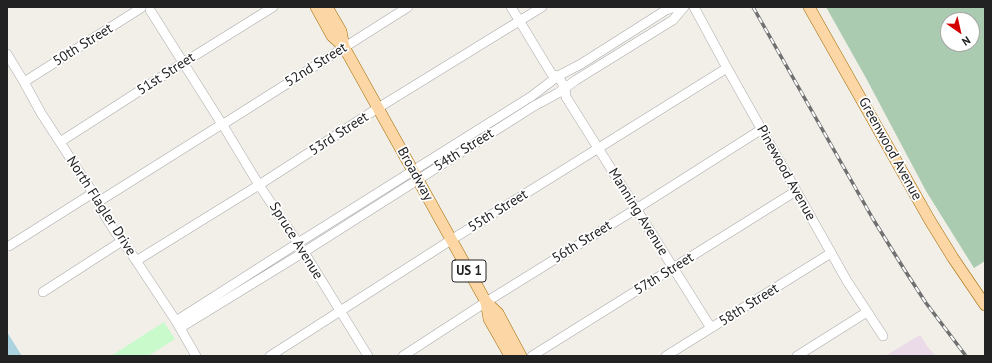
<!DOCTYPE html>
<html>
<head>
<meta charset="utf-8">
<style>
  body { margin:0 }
  #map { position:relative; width:992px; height:363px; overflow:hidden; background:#f2efe9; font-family:"PT Sans",sans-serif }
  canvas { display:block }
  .frame { position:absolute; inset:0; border:8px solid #222; pointer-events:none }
  .north { position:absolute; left:940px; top:12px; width:40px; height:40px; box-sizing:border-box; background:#fff; border:1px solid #a7a7a7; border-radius:50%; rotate:146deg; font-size:11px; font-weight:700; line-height:16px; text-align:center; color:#222 }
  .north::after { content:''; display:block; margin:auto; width:14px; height:18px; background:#d40000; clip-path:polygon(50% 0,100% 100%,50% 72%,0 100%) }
</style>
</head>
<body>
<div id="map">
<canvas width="992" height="363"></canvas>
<div class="frame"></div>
<div class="north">N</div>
</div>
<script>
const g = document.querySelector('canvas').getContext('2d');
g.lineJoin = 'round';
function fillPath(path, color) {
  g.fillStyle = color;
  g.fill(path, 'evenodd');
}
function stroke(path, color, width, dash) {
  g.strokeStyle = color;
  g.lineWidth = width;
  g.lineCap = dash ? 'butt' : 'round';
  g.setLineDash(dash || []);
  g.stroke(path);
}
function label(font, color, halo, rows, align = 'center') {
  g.font = font + ' "PT Sans",sans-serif';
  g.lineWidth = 3.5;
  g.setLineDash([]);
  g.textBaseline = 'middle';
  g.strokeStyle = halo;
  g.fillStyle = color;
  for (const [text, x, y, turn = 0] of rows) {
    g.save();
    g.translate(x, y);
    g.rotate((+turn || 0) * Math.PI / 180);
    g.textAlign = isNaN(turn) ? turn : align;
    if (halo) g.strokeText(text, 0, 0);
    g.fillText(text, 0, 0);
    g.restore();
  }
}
fillPath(new Path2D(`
  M920,335L927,346L936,356H885Z`), '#ebdbe8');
fillPath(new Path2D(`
  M826,7H985V261L974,268L926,191L866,78ZM948,20H972V44H948Z`), '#aacbaf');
fillPath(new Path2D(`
  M164,322L175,339L148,356H111Z`), '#c8facc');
fillPath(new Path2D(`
  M7,332L22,356H7Z`), '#aad3df');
const minor = new Path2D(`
  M511,7L551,73L553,75L558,76L565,88L566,97L711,328
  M694,7L727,68L847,281L883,336
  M150,10L220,121
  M7,54L24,82L41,113L93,193L105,216L116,233L131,253L176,321L196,356
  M24,82L141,8
  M225,123L408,7
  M224,127L259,185L304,252L368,356
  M60,142L183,63L273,7
  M98,202L219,126
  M9,246L93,193
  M136,261L259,185L378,108L542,7
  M43,292L122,241
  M176,321L298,243L532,96L558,76L581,64L666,10L675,7
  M180,328L304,252L534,106L558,93L576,80L673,20L684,7
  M270,356L451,240L727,68
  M403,356L486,302L636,209L762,129
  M532,356L796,191
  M666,356L831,253
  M797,356L867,312`);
const major = new Path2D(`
  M316,7L332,36L344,47L486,302L498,313L521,356
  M327,7L341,31L344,47
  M809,7L929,219L953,258L985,305
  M486,302L489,319L510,356`);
stroke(minor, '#a9a9a9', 10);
stroke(major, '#a06b00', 12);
stroke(minor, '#fff', 9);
stroke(major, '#fcd6a4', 11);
const rail = new Path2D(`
  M753,7L873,219L904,269L926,303L966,356`);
stroke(rail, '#707070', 3.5);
stroke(rail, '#fff', 2, [6]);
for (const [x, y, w] of [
  [469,271,34]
]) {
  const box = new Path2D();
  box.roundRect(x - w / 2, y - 11, w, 22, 3);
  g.fillStyle = '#fff';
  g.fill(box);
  stroke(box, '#222', 1);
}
label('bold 13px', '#222', null, [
  ["US 1",469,271]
]);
label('14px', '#222', '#fff', [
  ["50th Street",83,45,-32],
  ["52nd Street",316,65,-32],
  ["51st Street",166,74,-33],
  ["53rd Street",339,134,-33],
  ["Greenwood Avenue",890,149,61],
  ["54th Street",464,150,-32],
  ["Pinewood Avenue",786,173,61],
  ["Broadway",415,174,61],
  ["North Flagler Drive",101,206,57],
  ["55th Street",498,211,-32],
  ["Manning Avenue",638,212,58],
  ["Spruce Avenue",296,241,58],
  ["56th Street",582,242,-32],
  ["57th Street",664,274,-32],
  ["58th Street",749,305,-32]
]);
</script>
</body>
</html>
